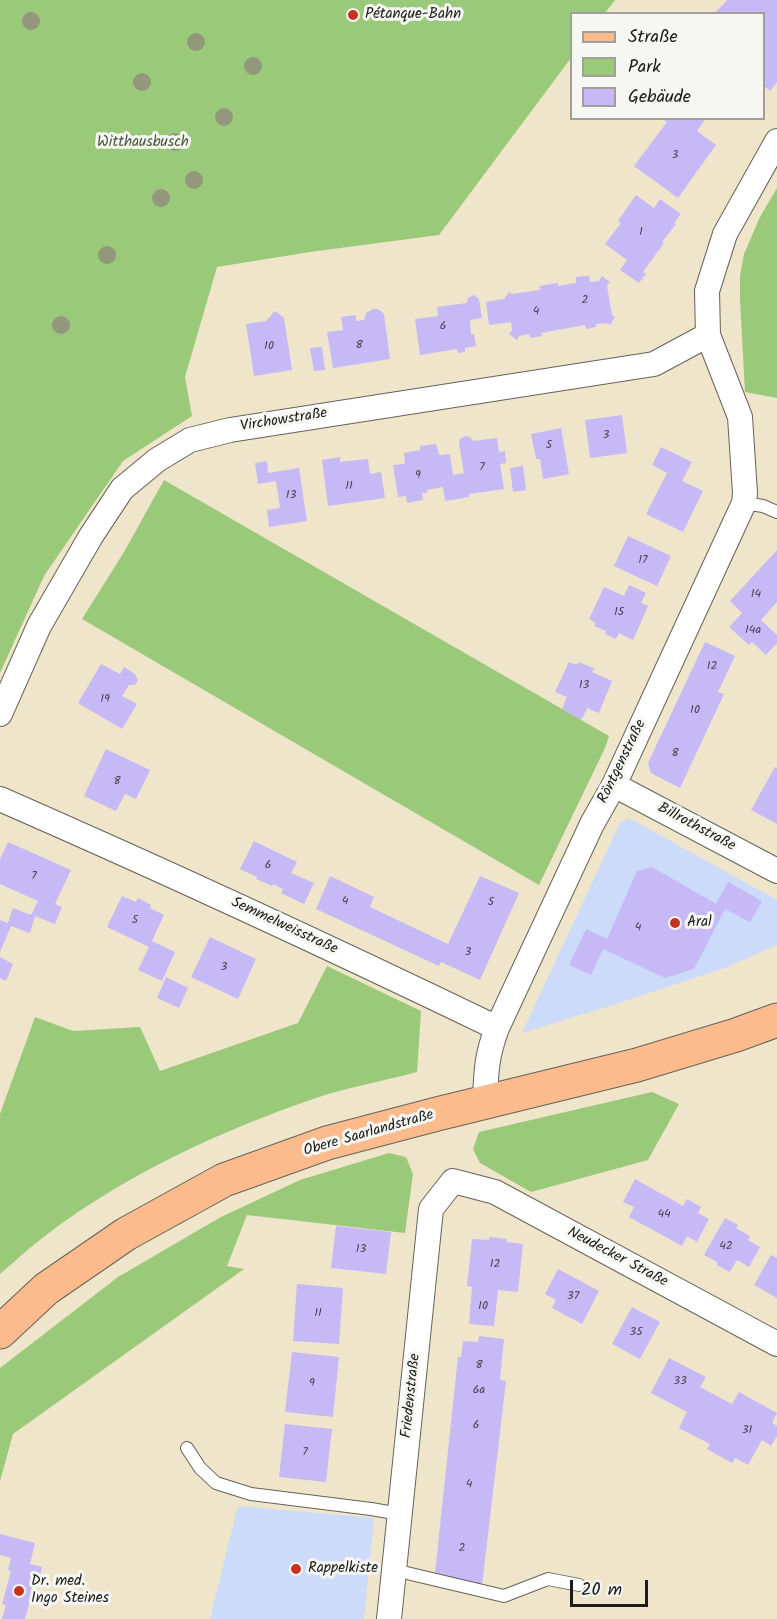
<!DOCTYPE html>
<html>
<head>
<meta charset="utf-8">
<style>
  body { margin:0 }
  #map { position:relative; width:777px; height:1619px; overflow:hidden; background:#eee5ca; font-family:Kalam,sans-serif }
  canvas { display:block }
  .legend { position:absolute; left:570px; top:12px; width:195px; height:108px; box-sizing:border-box; background:#f6f6f2; border:2px solid #9f9f9c; margin:0; padding:8px 10px; list-style:none; font-size:18px; color:#1c1c1c }
  .legend li { display:flex; align-items:center; gap:12px; height:30px }
  .legend b { width:30px; border:2px solid #9f9f9c }
  .scale { position:absolute; left:570px; top:1580px; width:78px; height:27px; box-sizing:border-box; border:3px solid #1c1c1c; border-top:0; padding-left:8px; font-size:18px; line-height:21px; white-space:nowrap; color:#1c1c1c; -webkit-text-stroke:4px #f6f6f2; paint-order:stroke }
</style>
</head>
<body>
<div id="map">
<canvas width="777" height="1619"></canvas>
<ul class="legend">
<li><b style="height:8px;background:#fbbb8c"></b>Straße</li>
<li><b style="height:16px;background:#9aca79"></b>Park</li>
<li><b style="height:16px;background:#c6b9f6"></b>Gebäude</li>
</ul>
<div class="scale">20 m</div>
</div>
<script>
const g = document.querySelector('canvas').getContext('2d');
g.lineJoin = 'round';
function fillPath(path, color) {
  g.fillStyle = color;
  g.fill(path, 'evenodd');
}
function stroke(path, color, width, dash) {
  g.strokeStyle = color;
  g.lineWidth = width;
  g.lineCap = dash ? 'butt' : 'round';
  g.setLineDash(dash || []);
  g.stroke(path);
}
function label(font, color, halo, rows, align = 'center') {
  g.font = font + ' Kalam,sans-serif';
  g.lineWidth = 6;
  g.setLineDash([]);
  g.textBaseline = 'middle';
  g.strokeStyle = halo;
  g.fillStyle = color;
  for (const [text, x, y, turn = 0] of rows) {
    g.save();
    g.translate(x, y);
    g.rotate((+turn || 0) * Math.PI / 180);
    g.textAlign = isNaN(turn) ? turn : align;
    if (halo) g.strokeText(text, 0, 0);
    g.fillText(text, 0, 0);
    g.restore();
  }
}
fillPath(new Path2D(`
  M629,818L777,900V945L722,969L600,1009L522,1033L620,823Z
  M238,1506L374,1518L364,1619H210Z`), '#ccdbf9');
fillPath(new Path2D(`
  M0,0H615L605,13L572,14L571,58L439,235L310,252L217,267L185,377L192,416L123,461L44,576L0,673Z
  M777,188V398L745,392L740,300V276L744,254L760,217Z
  M164,480L609,736L605,748L539,885L82,619L124,552Z
  M327,966L421,1011L417,1072C384,1081 349,1087 316,1098C220,1131 126,1174 45,1236C30,1247 15,1261 0,1274V1114L35,1017L73,1031L140,1027L160,1071L298,1023Z
  M652,1092L679,1104L648,1160L531,1192L480,1163L473,1149L479,1132Z
  M389,1153L406,1157L413,1174L405,1233L247,1215L227,1266L244,1269L13,1434L0,1481V1368L118,1277L221,1217L300,1180Z`), '#9aca79');
fillPath(new Path2D(`
  M727,0H777V82L770,91L764,86V14H714Z
  M662,118H706L697,131L716,145L678,198L634,166L667,122Z
  M636,195L654,208L660,199L681,214L674,223L676,224L662,242L664,243L643,272L646,274L639,283L620,270L627,260L605,244L621,223L618,221Z
  M589,276L590,282L599,281L602,276L610,282L607,286L612,315L615,317L610,325L607,323L596,324V327L586,329L585,325L541,333L542,336L530,338L529,334L519,336L517,340L509,334L512,330L511,322L489,325L486,302L504,299L509,292L512,294L540,290L539,286L558,283V286L576,283V277Z
  M474,295L479,299L482,318L470,320L471,334H474L476,346L465,348V352L458,353L457,349L420,355L415,319L438,316L437,307L467,303L468,298Z
  M373,309H378L384,314L390,359L333,368L327,332L343,330L341,317L356,315V321L364,320L366,313Z
  M275,311L284,318L292,370L254,376L246,324L266,321Z
  M322,347L325,370L314,371L310,348Z
  M622,415L627,453L590,458L585,420Z
  M561,428L569,474L543,479L540,459H536L531,434Z
  M465,436L470,437L473,441L497,438L499,452L505,451L506,463L500,464L504,489L469,494V497L445,501L443,487L427,490V493H422L423,500L407,503L406,496L398,497L393,465L405,464L404,453L420,450V446L436,444L439,455L450,454L453,475L464,473L459,443L460,439Z
  M661,447L692,462L682,481L703,491L683,532L646,514L667,473L652,465Z
  M340,457V462L368,459L370,474L381,472L385,498L328,506L322,460Z
  M267,461L268,473L299,468L307,521L269,527L267,510L280,508L276,481L258,484L255,463Z
  M523,466L526,490L513,492L510,468Z
  M628,536L671,556L657,586L614,566Z
  M777,550V602L761,620L777,635V643L766,655L752,642L749,645L729,627L742,613L730,601Z
  M629,585L646,593L641,603L648,606L633,640L619,633L616,639L605,634L606,631L594,626L596,623L589,619L604,587L624,596Z
  M705,642L735,656L718,692L724,694L680,788L651,773L648,763Z
  M569,662L577,665L578,662L594,668L592,672L612,681L599,713L589,709L588,707L581,720L562,709L567,697L555,692Z
  M101,664L120,674L124,667L135,674L138,680L135,685H129L122,696L137,704L122,729L78,703Z
  M106,749L150,770L136,799L125,794L116,811L84,796Z
  M775,767L777,768V824L751,810Z
  M254,841L297,862L291,873L314,883L304,904L281,893L283,889L273,884L272,886L256,879L257,877L240,869Z
  M8,842L71,870L55,904L62,907L55,924L35,916L30,933L11,926L0,952V920L8,923L13,908L31,915L38,901L0,884V859Z
  M652,867L716,904L728,882L762,901L750,922L725,909L694,969L665,978L603,949L591,975L569,965L586,929L607,939L637,871Z
  M330,876L374,897L370,907L448,944L480,876L519,893L480,980L441,962L439,966L316,909Z
  M122,896L136,902L138,898L151,905L150,908L164,915L152,941L175,952L162,981L138,970L149,947L107,927Z
  M210,937L256,959L238,999L191,977Z
  M0,957L13,964L6,981L0,978Z
  M166,977L188,988L179,1008L157,998Z
  M635,1179L683,1206L687,1199L701,1207L698,1213L709,1219L697,1242L687,1236L682,1246L629,1217L634,1207L623,1202Z
  M725,1218L738,1225L736,1228L750,1236L748,1240L760,1247L749,1267L737,1260L730,1272L717,1265V1262L704,1255Z
  M336,1226L391,1232L386,1274L331,1268Z
  M489,1237L507,1239L506,1242L523,1244L518,1292L498,1290L494,1326L469,1324L472,1287L467,1286L472,1239L489,1240Z
  M771,1255L777,1258V1298L754,1285Z
  M558,1269L599,1291L582,1324L552,1308L556,1300L545,1294Z
  M297,1284L343,1288L339,1344L293,1341Z
  M632,1307L660,1322L640,1359L612,1344Z
  M479,1336L504,1339L500,1380L506,1381L482,1586L435,1573L458,1357H461L463,1341L478,1342Z
  M292,1352L339,1357L333,1417L285,1412Z
  M669,1358L706,1377L700,1387L732,1404L739,1392L777,1413L772,1423L777,1426V1436L771,1446L762,1440L748,1465L735,1458L732,1463L707,1449L710,1444L679,1428L687,1412L651,1393Z
  M285,1424L332,1429L326,1482L279,1477Z
  M0,1534L35,1543L30,1564L42,1567L40,1577L37,1576L25,1619H2L6,1605L2,1604L11,1571L8,1570L11,1558L0,1555Z`), '#c6b9f6');
const lane = new Path2D(`
  M744,503L763,506L777,512
  M187,1448L200,1468L216,1483L251,1494L371,1509L400,1514
  M394,1570L504,1596L548,1579L579,1585`);
const street = new Path2D(`
  M0,714L39,626L91,536L122,489L157,460L190,440L230,430L654,364L708,335
  M614,785L777,871
  M0,799C167,872 333,949 497,1028C486,1057 486,1074 485,1103
  M497,1028L592,824L614,785L744,503L745,493L740,417L708,335L707,291L725,234L777,141
  M389,1619L431,1209L453,1181L495,1192L777,1344`);
const primary = new Path2D(`
  M0,1332L46,1289L126,1234L224,1180L327,1143L437,1114L637,1065L736,1035L777,1020`);
stroke(lane, '#666259', 14);
stroke(street, '#666259', 26);
stroke(primary, '#666259', 35);
stroke(lane, '#fff', 12);
stroke(street, '#fff', 24);
stroke(primary, '#fbbb8c', 33);
g.fillStyle = '#93987c';
for (const [x, y] of [
  [31,21],
  [196,42],
  [253,66],
  [142,82],
  [224,117],
  [175,142],
  [194,180],
  [161,198],
  [107,255],
  [61,325]
]) {
  g.beginPath();
  g.arc(x, y, 9, 0, 2 * Math.PI);
  g.fill();
}
for (const [x, y, r, color] of [
  [353,15,6,"#c8321e"],
  [675,923,6,"#c8321e"],
  [296,1569,6,"#c8321e"],
  [19,1591,6,"#c8321e"]
]) {
  const dot = new Path2D();
  dot.arc(x, y, r, 0, 2 * Math.PI);
  g.fillStyle = color;
  g.fill(dot);
  stroke(dot, '#f6f6f2', 2);
}
label('12px', '#464352', null, [
  ["3",675,156],
  ["1",641,233],
  ["2",585,301],
  ["4",536,312],
  ["6",443,327],
  ["8",359,346],
  ["10",269,347],
  ["3",606,436],
  ["5",549,446],
  ["7",482,468],
  ["9",418,476],
  ["11",349,487],
  ["13",291,496],
  ["17",643,561],
  ["14",756,595],
  ["15",619,613],
  ["14a",753,631],
  ["12",712,667],
  ["13",584,686],
  ["19",105,700],
  ["10",695,711],
  ["8",675,754],
  ["8",117,782],
  ["6",268,866],
  ["7",34,877],
  ["4",345,902],
  ["5",491,903],
  ["5",135,921],
  ["4",638,928],
  ["3",468,953],
  ["3",224,968],
  ["44",664,1215],
  ["42",726,1247],
  ["13",361,1250],
  ["12",495,1265],
  ["37",573,1297],
  ["10",483,1307],
  ["11",318,1314],
  ["35",636,1333],
  ["8",479,1366],
  ["33",680,1382],
  ["9",312,1384],
  ["6a",479,1391],
  ["6",476,1426],
  ["31",747,1431],
  ["7",305,1453],
  ["4",469,1485],
  ["2",462,1549]
]);
label('15px', '#1c1c1c', '#f6f6f2', [
  ["Pétanque-Bahn",365,15],
  ["Aral",687,923],
  ["Rappelkiste",308,1569],
  ["Dr. med.",31,1582],
  ["Ingo Steines",31,1599]
], 'left');
label('15px', '#48593d', '#f6f6f2', [
  ["Witthausbusch",143,143]
]);
label('15px', '#1c1c1c', '#f6f6f2', [
  ["Virchowstraße",284,421,-9],
  ["Röntgenstraße",623,762,-64],
  ["Billrothstraße",696,828,28],
  ["Semmelweisstraße",284,927,25],
  ["Obere Saarlandstraße",369,1134,-16],
  ["Neudecker Straße",617,1258,28],
  ["Friedenstraße",412,1396,-84]
]);
</script>
</body>
</html>
